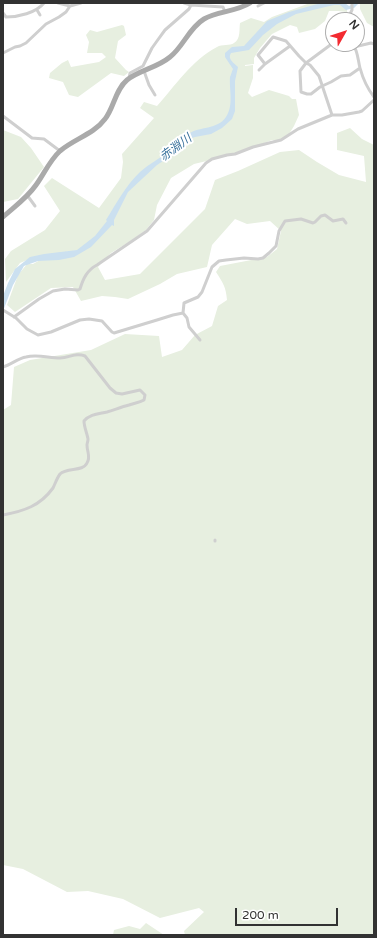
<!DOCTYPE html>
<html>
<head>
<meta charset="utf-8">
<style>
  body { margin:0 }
  #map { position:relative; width:377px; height:938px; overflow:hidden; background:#fff; font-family:"Varela Round",sans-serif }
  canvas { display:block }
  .frame { position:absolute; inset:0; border:4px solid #323232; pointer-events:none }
  .north { position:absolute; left:325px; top:12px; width:40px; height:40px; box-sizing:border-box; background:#fff; border:1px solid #adadad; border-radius:50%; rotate:51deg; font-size:11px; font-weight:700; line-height:16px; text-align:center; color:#323232 }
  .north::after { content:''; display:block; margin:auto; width:14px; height:18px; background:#f32b31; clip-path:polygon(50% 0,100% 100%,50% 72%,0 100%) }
  .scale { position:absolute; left:235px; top:908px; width:103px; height:18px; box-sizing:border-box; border:2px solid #323232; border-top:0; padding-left:5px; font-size:12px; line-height:14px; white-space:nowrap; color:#323232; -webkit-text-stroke:3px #fff; paint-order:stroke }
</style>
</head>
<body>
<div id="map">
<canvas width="377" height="938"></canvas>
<div class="frame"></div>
<div class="north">N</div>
<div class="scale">200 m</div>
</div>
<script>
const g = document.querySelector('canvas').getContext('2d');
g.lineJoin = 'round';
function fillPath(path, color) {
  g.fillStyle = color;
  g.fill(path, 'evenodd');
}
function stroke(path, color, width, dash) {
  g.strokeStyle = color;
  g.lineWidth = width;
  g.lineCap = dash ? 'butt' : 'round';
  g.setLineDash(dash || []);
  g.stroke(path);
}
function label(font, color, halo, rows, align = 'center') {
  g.font = font + ' "Varela Round","Noto Sans JP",sans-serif';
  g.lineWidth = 4;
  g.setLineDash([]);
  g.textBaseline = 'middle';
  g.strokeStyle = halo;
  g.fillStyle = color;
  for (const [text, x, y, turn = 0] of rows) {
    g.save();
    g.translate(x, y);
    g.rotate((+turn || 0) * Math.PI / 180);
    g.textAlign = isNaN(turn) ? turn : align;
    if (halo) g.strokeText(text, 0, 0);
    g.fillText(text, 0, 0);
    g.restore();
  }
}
fillPath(new Path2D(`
  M310,3H344L347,9V12L338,11H329L325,21L315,29L299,33L297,27L290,25L272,34L260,48L254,58V64L245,65V66L253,65V78L248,93L252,97L269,90L289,96L292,99H296L299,115L294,126L289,134L278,141L272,140L236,154L194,164L171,178L157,205L154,220L146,230L129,242L111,253L98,267L105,280L140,274L205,209L215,180L238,171L280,152L299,150L317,162L339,175L366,182L364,156L337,150V133L350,128L362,139L374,145V935H185L184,931L204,912L199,908L160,918L123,899L88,891L67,892L23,869L3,865V410L11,405L14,367L30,360L91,350L125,334L159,336L162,357L182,350L195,335L212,326L218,306L227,300C226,287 223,283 216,272L220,266L267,257L277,249L281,231L270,221L247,224L235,219L212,245L207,267L177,274L160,284L128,299L115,297L102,296L81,301L73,287L51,288L15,312L7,305L18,275L27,264H33L40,260L80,250L37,256L20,263L6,282L5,259L11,251L45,230L60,211L44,186L52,178L99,208L121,178L123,162L122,154L154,118L140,108L144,102L157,106C175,86 193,59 217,47C222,44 230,46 234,43C241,39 239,29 240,23L251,18L264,22L272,17Z
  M360,3H374V27L367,23L360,9Z
  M122,25L124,26L126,35L118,41L115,58L126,70L129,72L124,76L111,73L78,97L69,95L63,82L49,78L50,73L62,63L68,60L71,67L99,62L106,57L102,53H87L89,42L86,35L90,30L97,32Z
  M3,130L21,137L31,148L44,167L18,199L3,202Z
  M146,923L164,935H113L114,930L129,926L140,929Z`), '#e7efe0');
fillPath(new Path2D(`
  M321,3H345L349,6L355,3H359L354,8L346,10L340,5H334L296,14L277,24L263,35L249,50L231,53C227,59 234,63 238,67L235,81V111L232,119L222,128L211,134L195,137L189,139L175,153L157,165L128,192L114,220V226L112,225L91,247L74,257L59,260L38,261L24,266L13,285L3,311V296L8,283L15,269L30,257L44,254L77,250L95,236L107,221L106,220C116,204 126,185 140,172C149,164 160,158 170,151C176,145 181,139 188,134C200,126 217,130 226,117C234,105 229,90 230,77C231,75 232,71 233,69L225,57V53L232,47L244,46L267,21L289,12Z`), '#cbe0f0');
stroke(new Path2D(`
  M58,3L70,6L81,3
  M184,3L191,5L223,7L225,12
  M258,6L264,3
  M37,10L40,15
  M3,13L6,17C18,17 36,13 44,3
  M347,20L352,10V3
  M333,43L306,63L300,71L301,92L307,94H311L320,87L331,82L341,76L350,75L360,68
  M353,44C358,52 358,60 360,68C363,79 367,88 374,97
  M354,47L371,43L374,44
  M3,53L15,47L20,46L26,43L46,24L59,17L66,12L70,6
  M265,64L258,55L273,37L286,41L299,56L306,63L310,65L319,76L332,115
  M259,70L265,64L290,46
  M144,71L149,85L155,95
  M129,78L130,73L143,66L152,48L157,41L165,30L189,9L192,3
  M3,116L32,138L44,139L60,151
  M27,195L35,206
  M3,310L16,318L27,329L38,335L51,332L80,320L89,319L102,321L112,332L114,333L157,320L173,315L183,313
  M183,313L184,303L198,297L202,292L212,267L219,261L226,260L244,258L258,259L263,258L269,253L276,246L279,231L285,221L301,219L313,223L315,222L321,216L325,215L333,221L343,219L346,223
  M183,313L187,318L189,327L200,340
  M14,317L39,299L53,291L65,289L78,290L80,289C83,279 87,270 97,265L147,231L206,163L212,159L227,155L235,154L253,147L281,140L298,129L332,115H342L359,112L362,111L374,100
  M3,367C11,365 18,358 26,357C37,354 49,358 60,358C70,358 75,352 85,356L110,388L116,393L122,394L140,390L145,395L144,400C139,403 134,403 129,405C121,407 114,410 107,412C98,414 90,414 84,421C84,427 87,433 88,439C88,442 87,443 87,445C87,452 91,457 87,463C83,472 67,467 60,474C57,478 55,484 53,488C40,506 24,511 3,515
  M215,540V541`), '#cfcfcf', 3);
stroke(new Path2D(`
  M3,217C14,207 27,198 36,185C44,174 50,160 60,151C74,139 94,134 105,119C114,108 115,90 127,80C139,70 157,68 170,57C183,47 189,28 204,19C217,11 236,12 250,3`), '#aaa', 5);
label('italic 12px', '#38719c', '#fff', [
  ["赤淵川",176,148,-37]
]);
</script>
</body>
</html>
